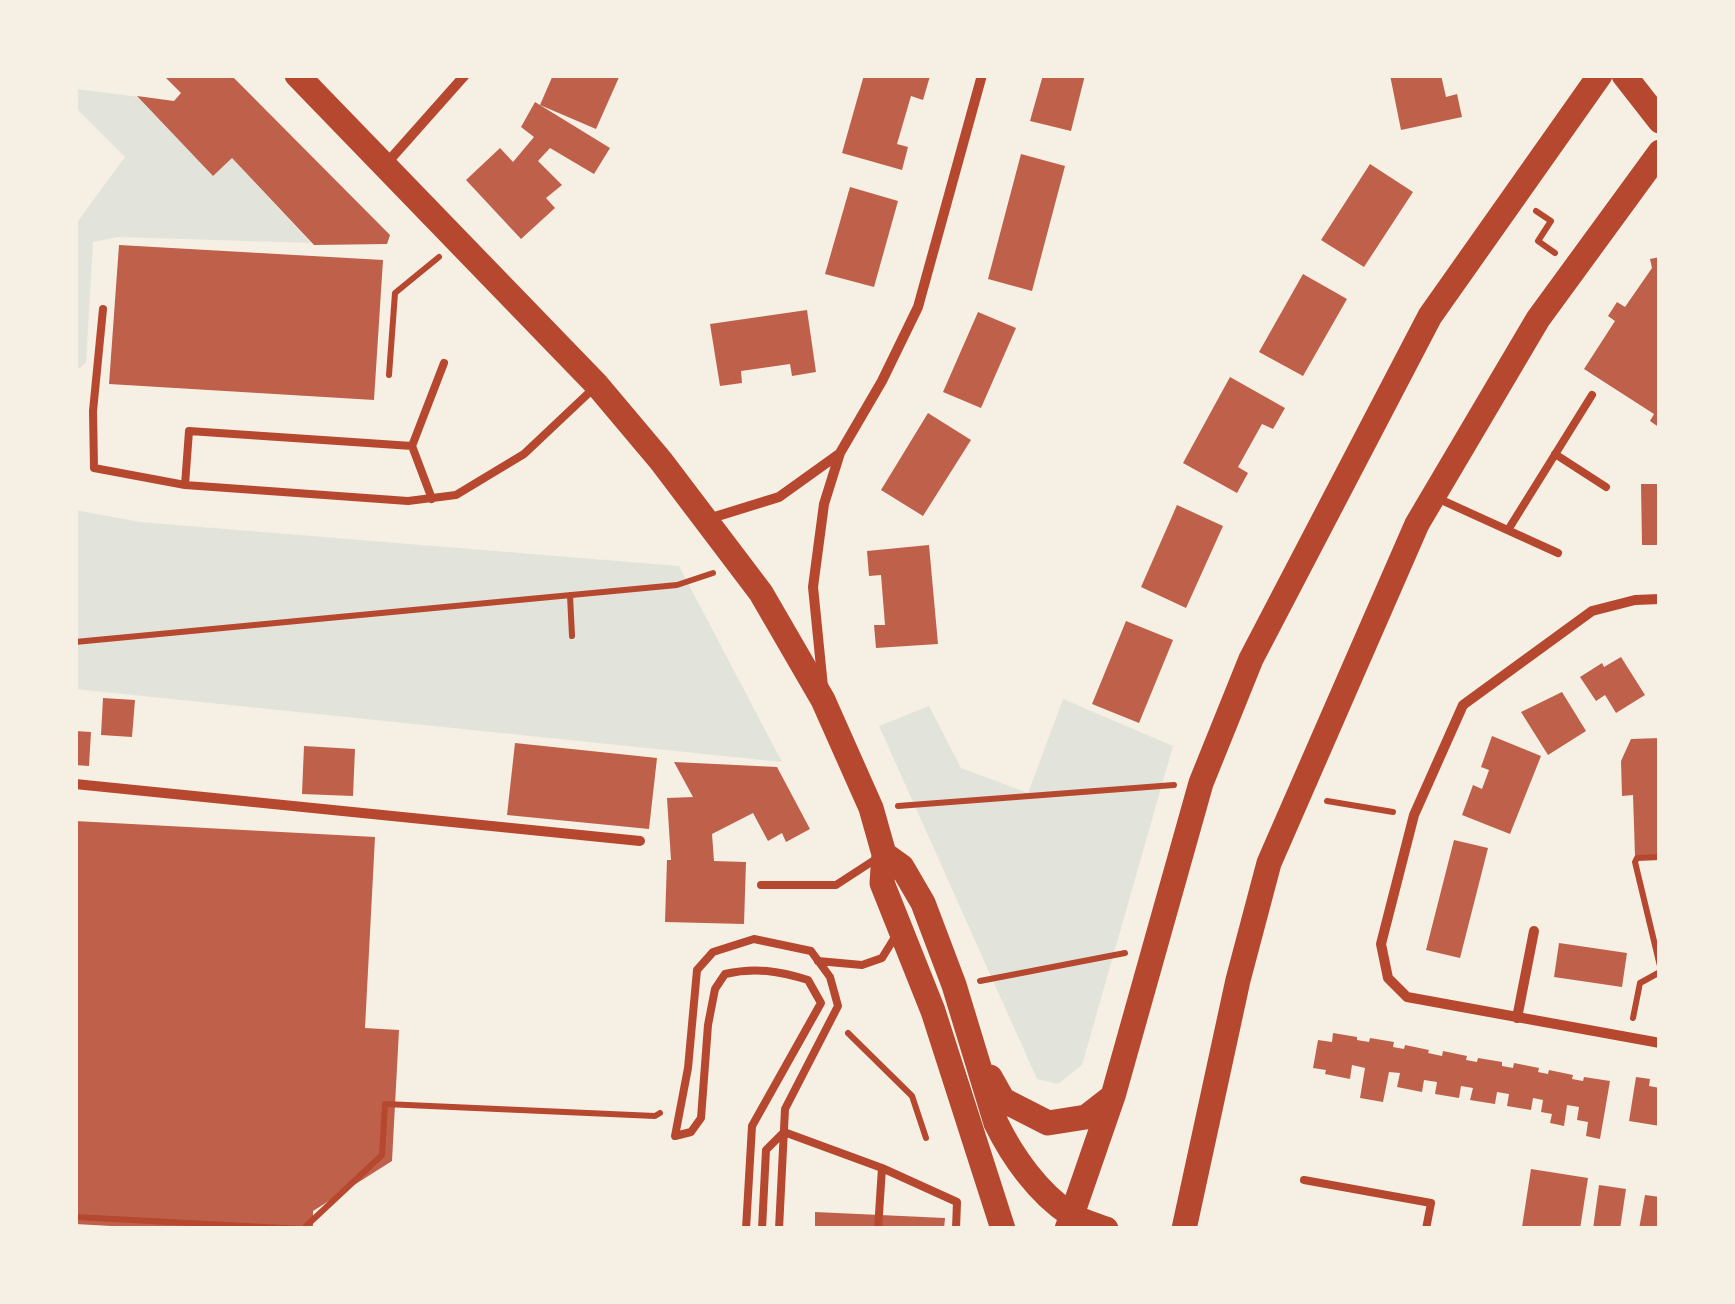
<!DOCTYPE html>
<html>
<head>
<meta charset="utf-8">
<style>
  body { margin:0 }
  #map { position:relative; width:1735px; height:1304px; overflow:hidden; background:#f6efe4; font-family:"DejaVu Sans",sans-serif }
  canvas { display:block }
  .frame { position:absolute; inset:0; border:78px solid #f6efe4; pointer-events:none }
</style>
</head>
<body>
<div id="map">
<canvas width="1735" height="1304"></canvas>
<div class="frame"></div>
</div>
<script>
const g = document.querySelector('canvas').getContext('2d');
g.lineJoin = 'round';
function fillPath(path, color) {
  g.fillStyle = color;
  g.fill(path, 'evenodd');
}
function stroke(path, color, width, dash) {
  g.strokeStyle = color;
  g.lineWidth = width;
  g.lineCap = dash ? 'butt' : 'round';
  g.setLineDash(dash || []);
  g.stroke(path);
}
fillPath(new Path2D(`
  M75,89L140,97L213,176L232,158L311,243L118,237L93,242L86,363L75,371V225L125,157L75,107Z
  M75,510L140,522L679,566L782,762L75,689Z
  M1063,699L1173,746L1082,1065L1058,1084L1037,1079L879,726L929,706L961,768L1028,793Z`), '#e2e4dc');
fillPath(new Path2D(`
  M163,75H231L390,235L387,244L314,245L232,158L213,176L137,96L174,101L181,93Z
  M553,75H620L596,129L540,105Z
  M864,75L930,76L923,100L911,96L897,144L908,147L902,170L842,153Z
  M1043,75H1085L1071,131L1030,121Z
  M1390,75H1441L1446,97L1457,94L1462,117L1401,130Z
  M535,102L610,148L594,174L550,148L538,161L562,185L546,198L555,208L521,239L466,180L500,148L513,162L534,137L521,127Z
  M1021,154L1065,166L1032,291L988,279Z
  M1370,164L1413,192L1364,267L1321,240Z
  M850,187L898,201L874,287L825,274Z
  M119,245L383,260L374,400L109,384Z
  M1660,257V428L1650,421L1654,414L1584,369L1615,321L1608,316L1617,302L1625,307L1652,268L1650,259Z
  M1303,274L1347,299L1303,376L1259,352Z
  M807,310L816,372L792,376L790,364L741,371L742,383L720,386L710,324Z
  M978,312L1016,328L981,408L943,392Z
  M1230,377L1285,408L1273,429L1262,424L1238,467L1248,473L1237,493L1183,463Z
  M928,413L971,440L923,516L881,490Z
  M1641,484H1660V545H1642Z
  M1177,505L1223,526L1186,608L1141,587Z
  M929,545L938,644L876,648L874,625H885L881,575L869,576L867,551Z
  M1126,621L1173,640L1139,723L1092,704Z
  M1621,657L1645,695L1616,713L1605,695L1596,701L1580,677L1602,663L1604,667Z
  M1562,692L1586,731L1548,755L1521,712Z
  M103,698L135,700L132,737L101,735Z
  M75,731L91,732L89,766L75,765Z
  M1492,736L1541,756L1510,834L1462,815L1473,785L1482,789L1489,770L1481,767Z
  M1660,738V855L1635,856L1633,795L1622,796L1621,761L1631,739Z
  M515,743L657,758L649,829L507,815Z
  M304,746L355,749L353,796L302,794Z
  M674,762L777,767L810,829L786,842L782,833L768,841L753,813L712,834L714,861L746,862L744,924L665,922L667,860H671L667,798L693,797Z
  M75,821L375,837L365,1028L399,1030L392,1161L313,1211V1229H165L75,1224Z
  M1454,840L1488,848L1460,958L1426,950Z
  M1559,943L1627,953L1622,987L1554,977Z
  M1333,1033L1357,1037V1040L1369,1042L1370,1038L1394,1042L1393,1047L1404,1049L1405,1045L1429,1050L1428,1053L1442,1056L1443,1051L1467,1056L1466,1060L1477,1062L1478,1058L1502,1062V1066L1513,1068L1514,1063L1539,1068L1538,1072L1548,1074L1549,1070L1573,1075L1572,1079L1583,1081L1584,1077L1610,1081L1600,1139L1586,1136L1588,1122L1577,1120L1579,1107L1567,1105L1564,1126L1550,1123L1552,1114L1541,1112L1543,1100L1533,1098L1531,1110L1507,1106L1509,1094L1497,1092L1495,1104L1470,1100L1473,1088L1461,1086L1459,1098L1435,1094L1437,1082L1424,1080L1422,1092L1397,1087L1400,1073L1389,1072L1383,1102L1360,1098L1365,1068L1352,1065L1350,1079L1325,1074L1326,1070L1313,1068L1318,1040L1332,1042Z
  M1636,1077L1650,1079L1649,1086L1660,1088V1126L1629,1121Z
  M1531,1169L1588,1178L1580,1229L1522,1227Z
  M1599,1185L1626,1189L1620,1229H1593Z
  M1645,1195L1660,1197V1229H1639Z
  M815,1212L945,1218L944,1229H815Z`), '#bf614a');
stroke(new Path2D(`
  M1536,211L1551,221L1538,241L1555,253
  M389,375L395,293L439,257
  M570,595L572,636
  M75,642L677,585L713,573
  M1327,801L1393,812
  M898,806L1174,785
  M1660,857L1637,858L1635,862L1660,966
  M980,981L1125,953
  M1633,1018L1640,983L1660,972
  M848,1033L912,1096L926,1138
  M75,1217L303,1229L382,1155L385,1104L655,1116L660,1113`), '#b5482f', 6);
stroke(new Path2D(`
  M103,309L93,411L94,468L185,485
  M444,363L412,446L189,431L185,485L408,501L456,495L524,454L595,387
  M412,446L432,499
  M1555,454L1606,487
  M1437,498L1558,553
  M1508,530L1592,395
  M761,885H836L876,859
  M818,961L862,965L882,958L895,937
  M882,1168L957,1202L956,1229
  M1304,1180L1431,1203L1426,1229
  M746,1229L752,1126L821,1003L808,980C779,971 755,967 725,974L715,989L708,1025L701,1118L691,1132L675,1136L688,1068L697,970L713,952L754,939L811,951L830,977L838,1006L785,1109L779,1229
  M762,1229L766,1150L784,1132L882,1168L878,1229`), '#b5482f', 8);
stroke(new Path2D(`
  M386,164L465,75
  M708,519L779,497L839,454
  M1660,599L1635,600L1592,611L1463,705L1414,815L1381,944L1388,978L1407,997L1660,1043
  M823,687L813,587L824,504L840,453L882,381L918,307L982,75
  M75,784L640,841
  M1517,1018L1534,931`), '#b5482f', 10);
stroke(new Path2D(`
  M297,75L597,385L661,461L761,593L823,700L871,808L884,854L882,883L933,1011L1003,1229
  M1624,75L1660,121
  M884,854L902,867L923,903L954,985L996,1123C1012,1156 1038,1193 1070,1214C1080,1221 1095,1225 1106,1229
  M990,1077L1003,1100L1048,1123L1086,1117L1113,1096
  M1067,1229L1113,1096L1201,783L1251,659L1430,316L1600,75
  M1184,1229L1238,980L1269,863L1417,524L1538,319L1660,152`), '#b5482f', 25);
</script>
</body>
</html>
